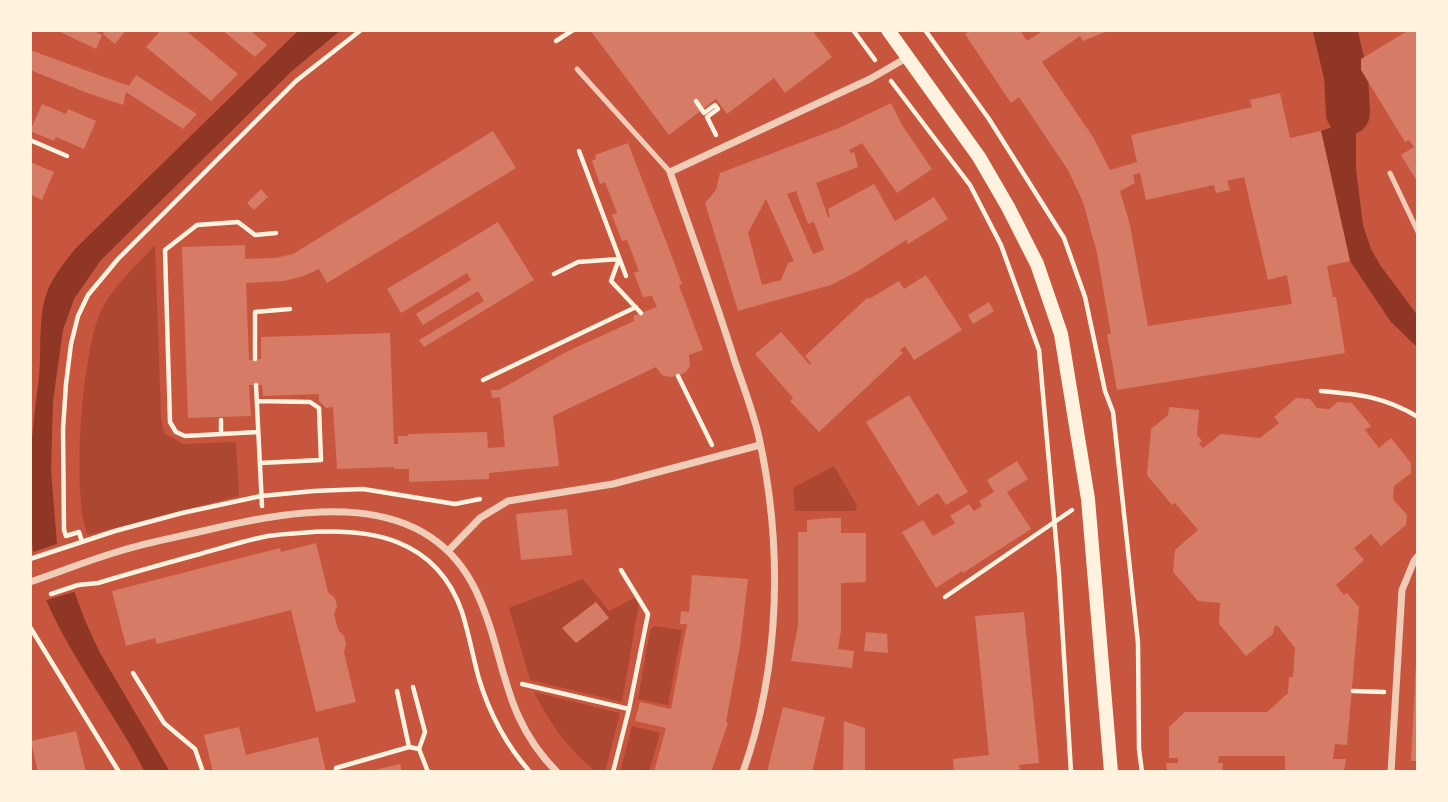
<!DOCTYPE html>
<html>
<head>
<meta charset="utf-8">
<style>
  body { margin:0 }
  #map { position:relative; width:1448px; height:802px; overflow:hidden; background:#c8553d; font-family:Rubik,sans-serif }
  canvas { display:block }
  .frame { position:absolute; inset:0; border:32px solid #fff3e0; pointer-events:none }
</style>
</head>
<body>
<div id="map">
<canvas width="1448" height="802"></canvas>
<div class="frame"></div>
</div>
<script>
const g = document.querySelector('canvas').getContext('2d');
g.lineJoin = 'round';
function fillPath(path, color) {
  g.fillStyle = color;
  g.fill(path, 'evenodd');
}
function stroke(path, color, width, dash) {
  g.strokeStyle = color;
  g.lineWidth = width;
  g.lineCap = dash ? 'butt' : 'round';
  g.setLineDash(dash || []);
  g.stroke(path);
}
fillPath(new Path2D(`
  M1313,30H1328L1335,52L1324,58Z
  M155,245L161,416L164,433L183,444L236,442L239,496L88,535C71,495 82,351 101,311C113,286 137,265 155,245Z
  M834,466L857,506L855,511H795L793,488Z
  M583,579L609,611L634,598L639,603L622,702L530,680L509,608Z
  M654,626L682,630L668,705L638,699L650,630Z
  M534,692L620,713L605,772H596C566,746 552,727 534,692Z
  M632,726L660,733L649,772H620Z`), '#ae4732');
fillPath(new Path2D(`
  M299,30H341L292,71L101,260L74,299L63,330L53,401L51,470L57,544L84,618L99,651L170,772H145C111,706 62,648 37,577C34,569 34,560 33,551C24,494 32,434 39,377C42,348 37,314 49,287C56,273 66,260 76,248Z
  M1349,54L1356,97V169L1363,225L1371,249L1380,265L1418,316V348L1391,322L1350,261L1321,131L1330,128L1340,118V100L1335,56Z`), '#8f3625');
fillPath(new Path2D(`
  M60,543L77,591L43,601L32,576L30,553Z`), '#c8553d');
stroke(new Path2D(`
  M1335,30L1346,76L1348,113`), '#8f3625', 44);
fillPath(new Path2D(`
  M56,30H91L102,35L96,49Z
  M105,30H126L115,44L103,34Z
  M161,30H185L238,74L211,101L146,47Z
  M222,30H250L267,45L255,57Z
  M590,30H812L832,57L785,93L774,78L727,114L716,99L669,135Z
  M971,30H1020L1027,41L1044,30H1110L1083,41L1080,36L1042,62L1093,137L1110,170L1137,162L1131,135L1252,107L1250,100L1280,93L1290,138L1321,131L1350,261L1327,266L1333,297H1336L1345,353L1117,390L1107,334H1111L1097,253L1083,202L1068,170L1019,97L1011,103L965,34ZM1140,173L1146,200L1214,185L1216,193L1230,190L1227,181L1244,177L1268,280L1287,275L1292,304L1148,326L1130,225L1120,191L1135,183L1133,175Z
  M1409,30H1418V183L1401,155L1414,147L1409,140L1405,142L1361,70V59Z
  M30,50L129,86L136,75L197,114L183,129L126,92L123,105L85,92L30,70Z
  M891,103L902,125L932,169L897,193L862,143L849,150L851,153L854,152L858,167L816,183L828,217H830L828,209L874,184L895,221L934,197L948,219L908,244L906,240L858,271L831,285L738,311L705,203L716,190L720,173L839,128ZM796,191L808,224L814,222L824,250L813,254L787,194ZM766,199L794,261L788,263L781,280L762,285L748,233Z
  M42,104L66,114L68,109L96,121L84,149L56,137L54,141L30,131Z
  M493,131L516,168L327,283L319,269L304,276L284,281L246,283L249,360L261,359V337L390,333L394,444H398V436H408V434L487,432L488,448L505,447L500,397L492,398L491,390H499L566,352L634,321L633,316L657,307L652,296L643,297L634,273L639,271L627,240L622,241L612,215L617,213L605,182L600,184L592,161L596,159L595,155L628,143L671,254L682,284L679,285L703,350L689,355L690,366L686,372L678,376L670,377L662,375L656,367L553,416L559,466L489,473V479L409,482V469H394V467L337,469L333,407L326,408L319,401V394L263,396L262,385H249L251,416L188,418L182,247L245,245V259L275,258L293,254Z
  M30,162L54,172L42,200L30,194Z
  M261,189L268,197L254,210L247,203Z
  M498,222L534,280L424,347L419,340L484,301L478,291L423,325L416,314L471,280L467,273L401,313L387,289Z
  M926,275L962,330L914,360L905,346L900,350L903,353L819,432L790,401L793,398L755,354L781,332L810,365L811,363L805,356L868,297L869,299L899,281L904,289Z
  M989,302L994,311L973,324L968,315Z
  M909,395L968,492L946,505L938,493L918,506L866,422Z
  M1296,398L1310,399L1317,408L1329,409L1338,402L1352,403L1371,426L1365,430L1379,448L1391,438L1411,463V473L1394,486L1393,499L1407,515L1406,525L1381,546L1371,534L1354,548L1364,560L1336,585L1344,595L1347,593L1359,607L1347,745L1335,744L1333,759H1346L1344,772H1285V756H1219L1218,763H1223L1222,772H1167L1166,763H1178V758H1169V727L1185,712H1267L1288,693L1289,677H1293L1295,648L1277,625L1274,627L1273,634L1246,656L1219,624L1220,603L1198,601L1173,572L1175,550L1198,530L1175,503L1172,505L1147,475L1151,429L1168,415L1169,407L1199,410L1197,435L1202,441L1199,444L1203,448L1221,434L1260,438L1279,423L1274,417Z
  M1017,461L1028,479L1007,492L1031,529L963,573L962,571L936,588L902,532L923,520L933,536L955,523L950,516L969,504L974,511L982,506L979,501L994,492L987,480Z
  M567,509L572,555L521,560L516,514Z
  M831,518H841V533H866V582L841,583V630L838,649L854,651L852,668L791,661L798,626V532H807V520Z
  M316,543L328,592L335,598L337,606L334,614L338,630L344,636L346,644L344,653L356,702L316,712L291,610L157,644L155,638L126,646L112,591L280,548L281,552Z
  M692,575L748,579L740,646L726,722L728,723L711,772H654L666,728L635,721L640,702L671,709L687,624H680L681,611L689,612Z
  M596,602L609,618L576,643L562,628Z
  M1024,612L1039,763L1019,765L1020,772H954L953,759L989,755L975,616Z
  M866,632L887,634L888,653L864,651Z
  M1416,663H1418V761H1411Z
  M783,707L825,717L812,772H767Z
  M844,721L865,728V772H843Z
  M239,727L246,755L318,737L326,772H213L204,735Z
  M76,731L86,772H38L31,741Z
  M400,764L402,772H371V771Z`), '#d67c66');
stroke(new Path2D(`
  M853,30L875,60
  M925,30L989,119L1064,238L1085,297L1105,391L1113,412L1138,643L1139,749L1142,772
  M556,41L573,30
  M891,81L970,185L1001,245L1039,350L1059,574L1071,772
  M696,101L704,113L715,105L718,109L707,117L716,135
  M30,140L67,156
  M579,151L626,276
  M554,274L578,262L619,259L611,281L641,313
  M255,359V312L290,309
  M678,376L712,445
  M483,380L636,307
  M256,385L262,506
  M1321,391C1359,394 1385,397 1418,417
  M257,401L310,402L319,408L321,460L260,463
  M258,432L185,436L176,432L170,422L165,250L197,225L238,222L255,235L276,233
  M221,434V420
  M82,542L79,532L66,536L64,530L63,429L66,384L71,344L78,316L88,295L118,259L296,81L361,30
  M30,559L115,531L182,513L261,496L314,491L363,489L455,504L480,499
  M51,594L78,585L98,583C131,573 163,564 196,555C218,549 240,542 263,537C275,534 288,534 300,533C369,527 436,537 462,612C469,634 473,657 479,679C489,712 507,746 530,772
  M945,597L1072,510
  M30,627L119,772
  M133,673L164,723L195,749L203,772
  M522,684L629,709
  M413,687L425,732L419,749L428,772
  M397,691L409,747
  M1353,691L1384,692
  M336,772V768L409,747L419,749
  M613,772L629,709L648,614L621,570`), '#fff3e0', 4.5);
stroke(new Path2D(`
  M577,69L670,172
  M1390,173L1418,232`), '#f1ccb7', 5);
stroke(new Path2D(`
  M449,550L480,518L508,501L613,484L760,445
  M30,582C60,572 89,560 120,551C148,542 178,537 207,530C300,508 426,486 476,591C507,657 500,715 557,772
  M743,772C781,665 783,543 758,433C752,409 743,385 735,362C715,298 692,235 670,172L870,79L908,57
  M1391,772L1402,590L1414,561L1418,556`), '#f1ccb7', 7);
stroke(new Path2D(`
  M888,30L979,157L1008,207L1037,264L1061,334L1088,499L1111,772`), '#fff3e0', 14);
</script>
</body>
</html>
